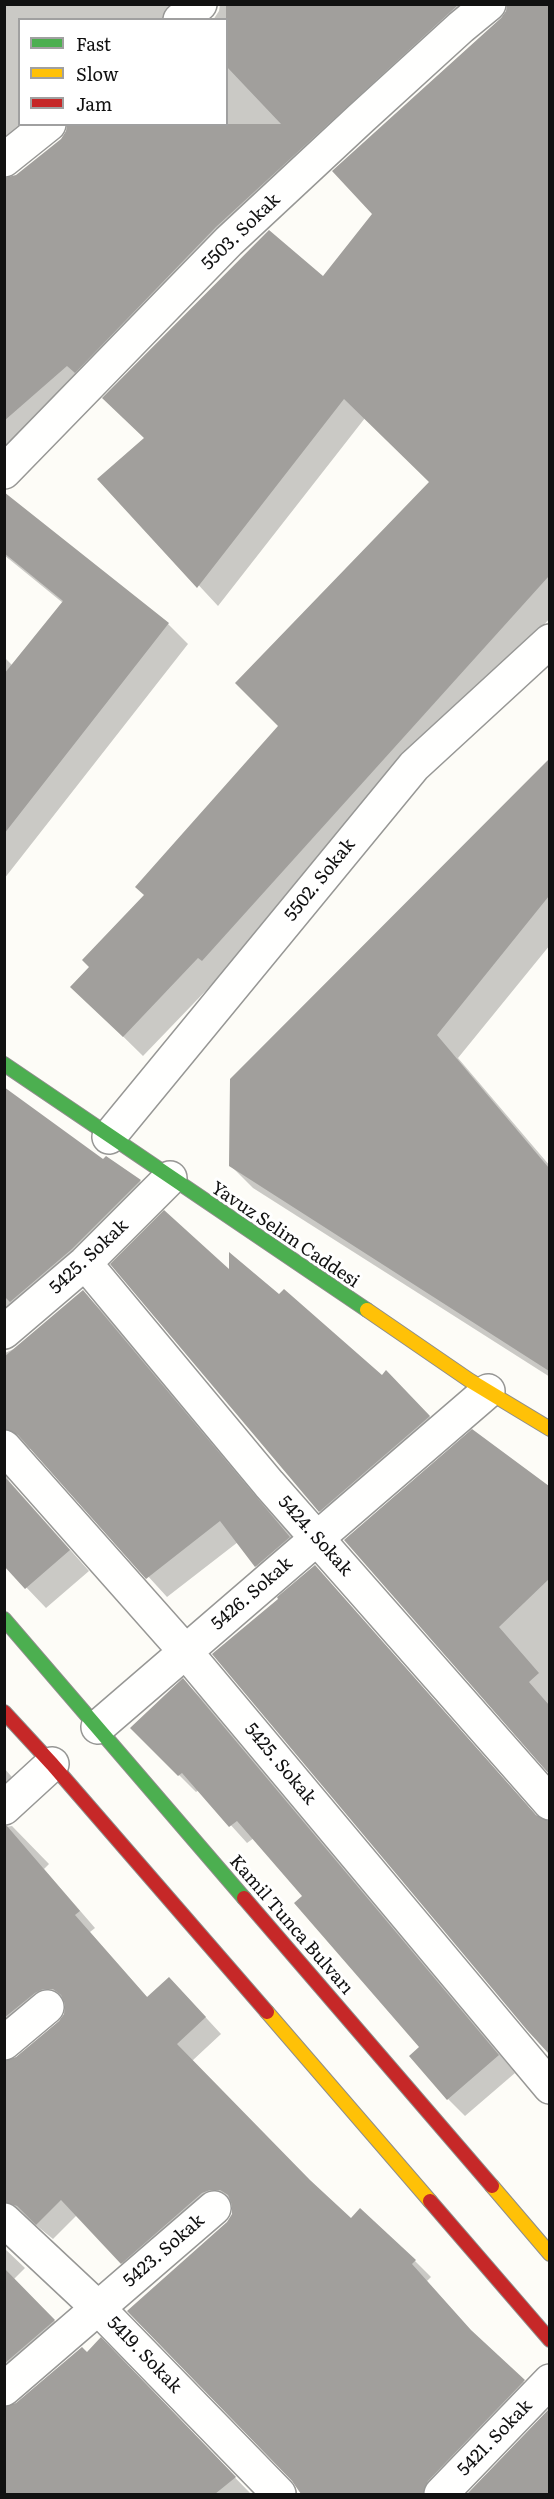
<!DOCTYPE html>
<html>
<head>
<meta charset="utf-8">
<style>
  body { margin:0 }
  #map { position:relative; width:554px; height:2499px; overflow:hidden; background:#fdfcf7; font-family:Literata,serif }
  canvas { display:block }
  .frame { position:absolute; inset:0; border:6px solid #111; pointer-events:none }
  .legend { position:absolute; left:18px; top:18px; width:210px; height:108px; box-sizing:border-box; background:#fff; border:2px solid #a0a0a0; margin:0; padding:8px 10px; list-style:none; font-size:18px; color:#111 }
  .legend li { display:flex; align-items:center; gap:12px; height:30px }
  .legend b { width:30px; border:2px solid #a0a0a0 }
</style>
</head>
<body>
<div id="map">
<canvas width="554" height="2499"></canvas>
<div class="frame"></div>
<ul class="legend">
<li><b style="height:8px;background:#4caf50"></b>Fast</li>
<li><b style="height:8px;background:#ffc107"></b>Slow</li>
<li><b style="height:8px;background:#c62828"></b>Jam</li>
</ul>
</div>
<script>
const g = document.querySelector('canvas').getContext('2d');
g.lineJoin = 'round';
function fillPath(path, color) {
  g.fillStyle = color;
  g.fill(path, 'evenodd');
}
function stroke(path, color, width, dash) {
  g.strokeStyle = color;
  g.lineWidth = width;
  g.lineCap = dash ? 'butt' : 'round';
  g.setLineDash(dash || []);
  g.stroke(path);
}
function label(font, color, halo, rows, align = 'center') {
  g.font = font + ' Literata,serif';
  g.lineWidth = 6;
  g.setLineDash([]);
  g.textBaseline = 'middle';
  g.strokeStyle = halo;
  g.fillStyle = color;
  for (const [text, x, y, turn = 0] of rows) {
    g.save();
    g.translate(x, y);
    g.rotate((+turn || 0) * Math.PI / 180);
    g.textAlign = isNaN(turn) ? turn : align;
    if (halo) g.strokeText(text, 0, 0);
    g.fillText(text, 0, 0);
    g.restore();
  }
}
fillPath(new Path2D(`
  M4,4H219L209,9L195,20H20V124H68L58,129L6,173L5,181L226,124V20H213L219,11L220,4H550V618L222,980L219,977L143,1056L92,1006L91,967L280,726L431,482L365,418L218,606L100,479L323,278L374,214L508,12L509,5L497,9L4,459Z
  M4,464L14,475L5,488V494L168,624L188,644L4,879V657L13,666L63,603L4,555Z
  M550,762V945L458,1058L550,1166V1377L253,1188L231,1166V1080Z
  M106,1158L140,1181L160,1201L6,1347L5,1353L16,1348L83,1292L102,1311L309,1557L276,1586L256,1566L238,1542L167,1597L32,1449L21,1448L5,1471L9,1481L89,1571L46,1608L4,1564V1244Z
  M231,1272L279,1296L382,1377L386,1373L447,1434L337,1529L320,1511Z
  M472,1431L550,1488V1772L346,1540Z
  M315,1567L540,1820L550,1823V2053L528,2029L280,1599Z
  M183,1680L200,1697L515,2073L465,2116L448,2099L422,2047L304,1896L254,1838L247,1843L199,1790L196,1792L132,1728Z
  M4,1768L26,1793L4,1815Z
  M12,1826L49,1864L44,1869L95,1928L90,1932L148,1998L185,1995L221,2034L192,2061L312,2184L351,2220L415,2261L431,2277L427,2281L228,2223L233,2214L234,2206L227,2205L138,2279L77,2215L53,2239L26,2217H16L4,2227V2063L17,2059L60,2022L66,2014L67,2005L60,2004L4,2049V1827Z
  M4,2248L25,2268L14,2279L70,2337L4,2395Z
  M101,2340L251,2494H4V2409L17,2405L87,2354Z
  M482,2343L540,2397L446,2494H325Z
  M550,2411V2494H469Z`), '#0003');
fillPath(new Path2D(`
  M226,4H459L216,227L75,373L67,366L4,421V178L16,175L61,139L66,131L67,124H281L226,66Z
  M507,4H549V576L202,961L198,958L123,1037L70,987L89,967L82,960L144,895L135,887L278,726L235,683L429,482L344,399L197,588L97,479L144,438L102,398L269,230L323,276L372,214L332,171L501,18L506,11Z
  M4,492L169,623L4,834V674L63,601L4,553Z
  M549,759V896L437,1035L549,1168V1371L229,1166L230,1079Z
  M4,1087L103,1159L106,1156L141,1180L72,1249L10,1302L4,1296Z
  M164,1210L229,1269V1252L279,1294L284,1289L382,1375L386,1370L430,1416L319,1512L110,1264Z
  M83,1290L290,1537L255,1567L220,1521L146,1579L18,1435L4,1429V1357Z
  M472,1429L549,1486V1579L499,1627L539,1673L529,1682L549,1705V1774L344,1540Z
  M4,1476L70,1550L25,1589L4,1566Z
  M315,1565L536,1815L549,1821V2054L527,2030L212,1654L278,1599L277,1597Z
  M183,1678L499,2055L447,2100L409,2056L419,2047L294,1903L302,1896L237,1821L229,1827L182,1773L178,1776L130,1728Z
  M4,1826H7L80,1911L75,1915L147,1997L169,1977L206,2017L177,2044L310,2180L351,2218L360,2208L416,2260L412,2264L471,2330L525,2380L428,2481L423,2494H301L292,2481L127,2311L227,2222L232,2214V2205L228,2195L220,2190H210L202,2193L121,2264L61,2200L36,2225L17,2206L4,2202V2061L16,2057L59,2021L64,2014L65,2004L61,1995L53,1989H43L35,1993L4,2018Z
  M4,2268L55,2320L4,2364Z
  M101,2337L236,2477L215,2494H4V2407L16,2403L82,2347L87,2352Z
  M549,2409V2494H467Z`), '#a19f9c');
const street = new Path2D(`
  M180,20L200,4
  M4,160L49,124
  M4,472L229,241L360,119L461,27L489,4
  M109,1137L414,766L550,641
  M85,1263L269,1484L550,1803
  M4,1332L85,1263L170,1178
  M4,1447L185,1651L550,2087
  M98,1727L488,1391
  M4,1808L52,1764
  M4,2043L47,2007
  M4,2220L98,2308L279,2494
  M4,2389L214,2208
  M441,2494L550,2381`);
const fast = new Path2D(`
  M4,1064L367,1310
  M4,1619L244,1898`);
const slow = new Path2D(`
  M367,1310L469,1380L550,1429
  M267,2012L430,2201
  M492,2186L550,2254`);
const jam = new Path2D(`
  M4,1712L52,1764L267,2012
  M244,1898L492,2186
  M430,2201L550,2340`);
stroke(street, '#979795', 36);
stroke(fast, '#8e8d8b', 16);
stroke(slow, '#8e8d8b', 16);
stroke(jam, '#8e8d8b', 16);
stroke(street, '#fffffe', 33);
stroke(fast, '#4caf50', 14);
stroke(slow, '#ffc107', 14);
stroke(jam, '#c62828', 14);
label('18px', '#111', '#fff', [
  ["5503. Sokak",241,232,-44],
  ["5502. Sokak",320,880,-51],
  ["Yavuz Selim Caddesi",285,1235,34],
  ["5425. Sokak",89,1257,-43],
  ["5424. Sokak",315,1536,48],
  ["5426. Sokak",252,1594,-41],
  ["5425. Sokak",280,1764,50],
  ["Kamil Tunca Bulvarı",291,1925,49],
  ["5423. Sokak",164,2251,-41],
  ["5419. Sokak",144,2355,46],
  ["5421. Sokak",495,2438,-46]
]);
</script>
</body>
</html>
